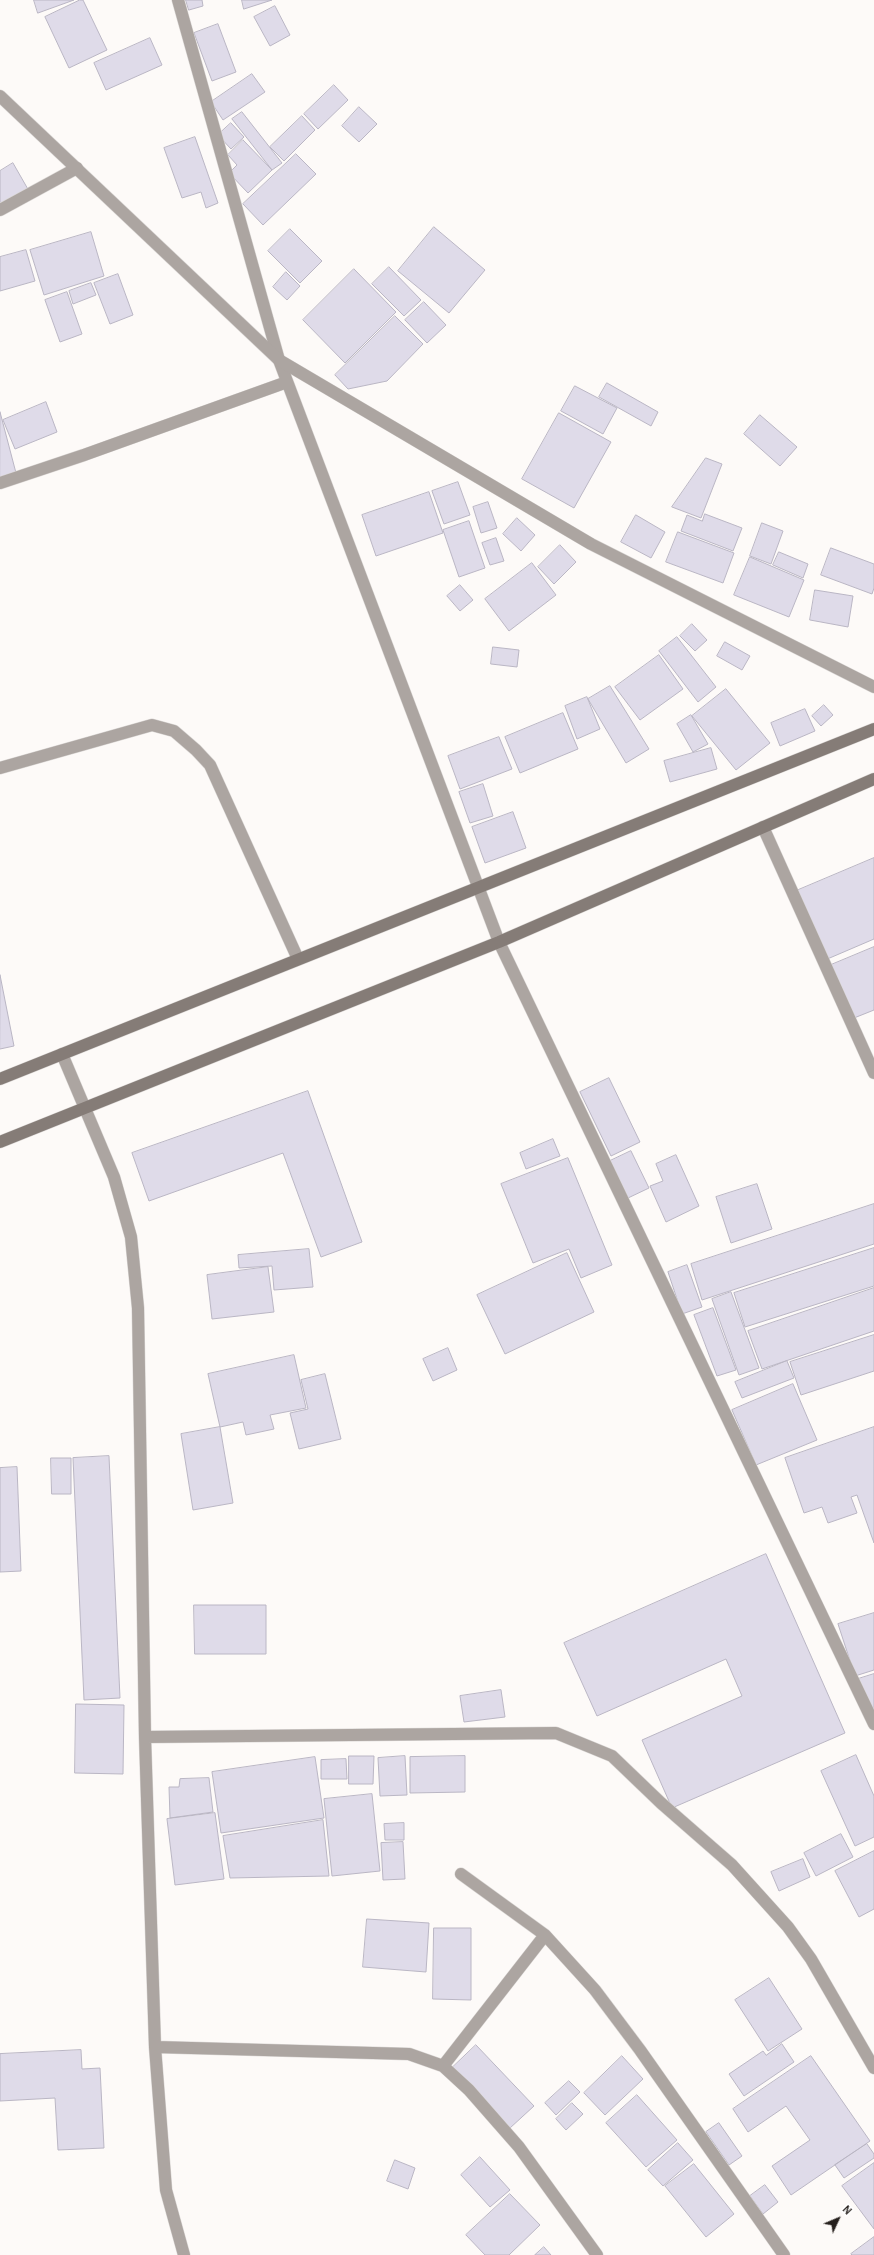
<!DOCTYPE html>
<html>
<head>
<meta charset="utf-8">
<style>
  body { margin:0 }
  #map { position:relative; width:874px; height:2255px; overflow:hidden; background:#fdfaf8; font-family:Karla,sans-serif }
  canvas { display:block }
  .north { position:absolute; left:818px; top:2199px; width:40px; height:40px; -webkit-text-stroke:3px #fff; paint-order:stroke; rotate:46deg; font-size:11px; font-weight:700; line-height:16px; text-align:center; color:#251f1c }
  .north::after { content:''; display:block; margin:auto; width:14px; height:18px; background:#251f1c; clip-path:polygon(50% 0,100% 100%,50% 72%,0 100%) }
</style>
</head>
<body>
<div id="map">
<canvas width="874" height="2255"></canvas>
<div class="north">N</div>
</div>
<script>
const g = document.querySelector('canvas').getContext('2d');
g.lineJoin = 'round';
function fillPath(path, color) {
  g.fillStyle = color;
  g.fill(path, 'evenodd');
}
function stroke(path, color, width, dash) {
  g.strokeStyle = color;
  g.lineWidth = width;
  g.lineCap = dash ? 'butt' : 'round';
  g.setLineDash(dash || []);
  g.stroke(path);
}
const building = new Path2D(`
  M34,0H74L38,13Z
  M80,0H83L107,50L69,68L45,17Z
  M186,0H202L203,6L189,10Z
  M242,0H272L244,9Z
  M275,6L290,35L270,46L254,17Z
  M218,24L236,72L212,81L194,33Z
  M150,38L162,65L106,90L94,63Z
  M252,74L265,92L223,120L211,102Z
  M334,85L348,100L318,129L304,114Z
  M359,107L377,124L359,142L342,126Z
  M242,112L282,163L272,170L232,119Z
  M302,116L315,130L284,161L270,147Z
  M231,123L244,137L231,149L218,135Z
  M195,137L218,203L206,208L201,192L182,198L164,148Z
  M243,140L272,170L248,193L229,173L237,165L228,155Z
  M296,154L316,174L263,225L243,204Z
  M13,163L29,191L0,207V171Z
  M434,227L485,270L449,313L398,271Z
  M290,229L322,261L300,283L268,251Z
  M91,232L104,276L44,295L30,250Z
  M26,250L35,281L0,291V257Z
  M389,267L421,300L404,316L372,284Z
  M354,269L396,312L345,363L303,320Z
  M286,272L300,286L287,300L273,287Z
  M118,274L133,315L110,324L94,283Z
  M91,283L96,295L73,304L69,291Z
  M67,292L82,334L60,342L45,300Z
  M424,302L446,325L427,343L405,320Z
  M395,316L423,344L387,381L348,389L335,375Z
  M607,383L658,412L651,426L599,397Z
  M575,386L617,408L603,434L561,411Z
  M46,402L57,432L15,449L3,420Z
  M0,412L16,473L0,477Z
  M559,413L611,442L574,508L522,479Z
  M760,415L797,447L780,466L744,434Z
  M706,458L722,464L701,518L672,507Z
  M458,482L470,515L444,524L432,491Z
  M429,492L443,533L376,556L362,515Z
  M488,502L497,528L481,533L473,507Z
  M705,514L742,528L733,551L681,531L687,515L702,521Z
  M636,515L665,532L651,558L621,542Z
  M517,518L535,535L521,551L503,534Z
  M469,521L485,568L459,577L443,530Z
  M762,523L783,531L771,564L750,556Z
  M678,532L734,553L723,583L666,562Z
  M496,538L504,561L490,565L482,543Z
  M560,545L576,562L554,584L538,567Z
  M831,548L874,564V588L872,594L821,575Z
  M779,552L808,564L803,578L773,565Z
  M750,557L804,580L789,617L734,595Z
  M532,563L556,595L509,631L485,599Z
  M460,585L473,600L460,611L447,596Z
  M815,590L853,596L848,627L810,620Z
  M692,624L707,640L695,651L680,636Z
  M677,637L716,687L698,702L659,651Z
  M725,642L750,656L742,670L717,656Z
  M493,647L519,650L517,667L491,664Z
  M659,655L683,689L640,720L615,687Z
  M610,686L649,749L626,763L588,699Z
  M726,689L770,743L736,770L692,716Z
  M587,697L600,729L577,739L565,706Z
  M824,705L833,715L821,726L812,716Z
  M805,709L815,731L780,746L771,723Z
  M563,713L578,749L520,773L505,737Z
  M691,715L708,744L693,752L677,724Z
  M499,737L512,769L460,789L448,756Z
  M711,748L717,769L670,782L664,761Z
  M483,784L493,816L470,823L459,792Z
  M513,812L526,848L485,863L472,827Z
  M874,858V939L825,960L796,891Z
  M874,947V1010L854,1018L831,965Z
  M0,975L14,1046L0,1049Z
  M609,1078L640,1142L611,1156L580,1092Z
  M308,1091L362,1242L321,1257L283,1153L149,1201L132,1153Z
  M553,1139L560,1156L526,1169L520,1153Z
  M631,1151L649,1188L628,1198L610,1161Z
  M676,1155L699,1206L666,1222L650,1186L663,1181L656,1164Z
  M568,1158L612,1265L581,1278L569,1249L533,1263L501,1184Z
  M757,1184L772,1229L731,1243L716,1197Z
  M874,1204V1244L702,1300L691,1264Z
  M874,1248V1286L745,1327L734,1293Z
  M309,1249L313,1287L274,1290L272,1266L239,1268L238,1255Z
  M567,1253L594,1312L505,1354L477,1295Z
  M687,1265L702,1307L682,1314L668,1272Z
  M268,1267L274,1312L212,1319L207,1275Z
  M874,1288V1331L762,1369L748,1331Z
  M731,1292L759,1368L739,1375L712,1299Z
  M713,1308L736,1370L717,1376L694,1315Z
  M874,1335V1371L801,1395L790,1362Z
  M448,1348L457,1370L433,1381L423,1359Z
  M294,1355L306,1408L270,1415L274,1429L246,1435L243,1422L220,1427L208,1374Z
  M787,1361L794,1378L742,1398L735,1382Z
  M325,1374L341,1439L299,1449L290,1413L308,1409L301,1380Z
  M793,1384L817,1440L756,1465L732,1410Z
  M220,1427L233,1503L193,1510L181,1434Z
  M874,1427V1543L857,1495L851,1497L857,1513L828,1523L822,1507L804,1513L785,1458Z
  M109,1456L120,1698L84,1700L73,1458Z
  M51,1458H71V1494H52Z
  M17,1467L21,1571L0,1572V1468Z
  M766,1554L845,1733L672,1808L642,1740L742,1696L726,1659L597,1716L564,1643Z
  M194,1605H266V1654H195Z
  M874,1613V1670L855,1676L838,1624Z
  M874,1674V1714L858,1679Z
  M501,1690L505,1717L464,1722L460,1696Z
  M76,1704L124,1705L123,1774L75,1773Z
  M856,1755L874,1796V1837L855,1846L821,1771Z
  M349,1756H374L373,1784H349Z
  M405,1756L407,1795L380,1796L378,1758Z
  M465,1756V1792L410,1793V1757Z
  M315,1757L324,1818L221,1833L212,1772Z
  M346,1759L347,1779H321V1760Z
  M209,1778L213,1812L170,1818L169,1787H179L180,1779Z
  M372,1794L380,1871L332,1876L324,1799Z
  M215,1813L224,1879L175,1885L167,1819Z
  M323,1820L329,1876L230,1878L223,1836Z
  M404,1823V1840H385L384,1824Z
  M841,1834L853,1857L816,1876L804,1853Z
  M403,1842L405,1879L383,1880L381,1843Z
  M874,1851V1909L859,1917L835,1871Z
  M803,1859L810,1877L779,1891L771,1872Z
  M367,1919L429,1923L426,1972L363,1967Z
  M434,1928H471V2000L433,1999Z
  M769,1978L802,2029L768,2051L735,2000Z
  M782,2044L794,2062L744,2096L729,2074L763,2051L766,2055Z
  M476,2045L534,2106L510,2128L452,2068Z
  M81,2050L82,2069L100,2068L104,2148L58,2150L55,2098L0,2101V2054Z
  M622,2056L643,2079L605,2115L584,2093Z
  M811,2056L870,2141L791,2195L772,2166L810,2140L786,2106L748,2132L733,2109Z
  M569,2081L580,2092L556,2115L545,2103Z
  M637,2095L677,2140L646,2167L606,2123Z
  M572,2103L583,2114L566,2130L556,2119Z
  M719,2123L742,2156L729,2165L706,2132Z
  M678,2143L693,2160L663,2186L648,2170Z
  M867,2144L874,2154V2158L844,2178L835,2165Z
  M480,2157L510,2190L490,2207L461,2175Z
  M395,2160L415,2168L408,2189L387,2181Z
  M874,2163V2229L842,2186Z
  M694,2164L734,2214L706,2237L665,2186Z
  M765,2185L778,2202L763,2214L750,2196Z
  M510,2194L540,2225L509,2255H485L466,2235Z
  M874,2237V2255H852L851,2254Z
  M544,2247L551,2255H535Z`);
fillPath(building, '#dfdbe9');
stroke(building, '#bab6c4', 1);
const lane = new Path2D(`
  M178,0L279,360L499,942
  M0,210L77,168
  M0,483L84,455L287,382
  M0,768L152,725L174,731L196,750L210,765L298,959`);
const street = new Path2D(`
  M0,96L279,360L591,544L874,687
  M763,827L874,1073
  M499,942L874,1724
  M62,1054L114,1177L131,1237L138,1308L145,1737L155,2047L166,2190L184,2255
  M145,1737L556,1733L612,1756L661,1803L732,1865L788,1927L811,1959L874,2068
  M461,1874L545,1935L595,1990L640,2050L784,2255
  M155,2047L409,2054L443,2066L469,2090L519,2147L597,2255
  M443,2066L545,1935`);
const secondary = new Path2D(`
  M0,1079L874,729
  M0,1142L499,942L874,779`);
stroke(lane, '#dad7d5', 13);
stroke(street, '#dad7d5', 13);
stroke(secondary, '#dad7d5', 13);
stroke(lane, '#aca5a1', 12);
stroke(street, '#aca5a1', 12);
stroke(secondary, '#857c77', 12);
</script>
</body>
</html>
